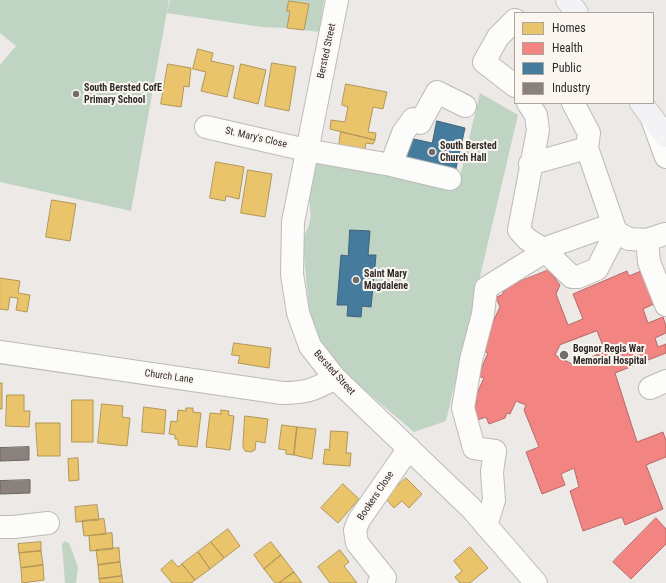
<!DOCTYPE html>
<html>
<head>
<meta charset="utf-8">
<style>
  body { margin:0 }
  #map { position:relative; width:666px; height:583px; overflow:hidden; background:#ece9e7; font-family:"Roboto Condensed",sans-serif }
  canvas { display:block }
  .legend { position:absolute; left:514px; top:12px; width:140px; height:92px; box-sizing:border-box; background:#fcf6f1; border:1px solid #aaa5a1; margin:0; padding:5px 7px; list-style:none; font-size:12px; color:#2e2b2a }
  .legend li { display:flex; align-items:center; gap:8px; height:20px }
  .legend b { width:20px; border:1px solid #aaa5a1 }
</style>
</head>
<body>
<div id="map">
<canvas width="666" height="583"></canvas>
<ul class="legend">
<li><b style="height:11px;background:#e9c46a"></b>Homes</li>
<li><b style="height:11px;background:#f28482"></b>Health</li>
<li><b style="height:11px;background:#457b9d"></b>Public</li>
<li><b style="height:11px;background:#8a817c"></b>Industry</li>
</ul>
</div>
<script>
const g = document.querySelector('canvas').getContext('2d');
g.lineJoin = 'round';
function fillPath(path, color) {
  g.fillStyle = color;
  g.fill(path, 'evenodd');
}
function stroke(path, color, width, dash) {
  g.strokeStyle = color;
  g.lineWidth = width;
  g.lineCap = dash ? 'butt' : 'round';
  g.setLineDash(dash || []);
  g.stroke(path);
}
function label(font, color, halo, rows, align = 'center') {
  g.font = font + ' "Roboto Condensed",sans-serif';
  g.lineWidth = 4;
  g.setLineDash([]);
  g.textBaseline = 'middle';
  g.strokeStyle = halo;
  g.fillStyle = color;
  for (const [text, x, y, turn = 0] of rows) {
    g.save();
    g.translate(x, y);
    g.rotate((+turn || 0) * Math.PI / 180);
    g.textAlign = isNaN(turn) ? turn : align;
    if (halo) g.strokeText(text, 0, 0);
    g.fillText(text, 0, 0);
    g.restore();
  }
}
fillPath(new Path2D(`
  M0,0H169L131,211L0,182V65L16,46L0,33Z
  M170,0H324L319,32L304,30L309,4L289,1L287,10L290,11L287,28L262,27L167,13Z
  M480,93L518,115L446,421L414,432C383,404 333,369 314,331C310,323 302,247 304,238C305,232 309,227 310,221C312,212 309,205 309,197C308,185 311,167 318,157L458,185Z
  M65,541L69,543L78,567L76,583H65L62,544Z`), '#bfd4c3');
const homes = new Path2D(`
  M289,1L309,4L304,30L287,28L290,11H287Z
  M198,49L213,53L211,61L234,66L227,97L201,91L206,72L193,69Z
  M272,63L296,67L289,111L265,106Z
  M168,64L191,68L189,87L184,86L181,107L161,104Z
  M241,64L266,70L258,104L234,98Z
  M346,84L387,92L383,109L373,107L368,132L376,133L375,140L330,129L331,120L345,122L348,107L342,105Z
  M341,132L375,140L373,144L366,143L364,154L339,146Z
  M216,162L244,167L239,199L226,196L225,201L210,198Z
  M248,170L272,174L265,217L241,213Z
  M52,200L76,204L70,241L46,237Z
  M0,278L20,281L18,293L30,295L27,312L16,310L18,298L10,297L8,310L0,309Z
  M234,343L271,348L269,368L238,363L240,356L232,355Z
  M0,383H2V409H0Z
  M7,395H24V411H30L29,427L6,426Z
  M72,400H93V442H72Z
  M102,404L123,406L122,417L130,418L127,446L98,443Z
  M144,407L166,410L164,434L142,432Z
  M186,408H193V412L201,413L197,447L178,445V439H175V435L169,434L171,421L177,422L178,410L186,411Z
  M221,410L229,411L228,415L234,416L230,450L206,447L210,413L221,414Z
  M245,416L268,419L265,443L256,441L255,450L251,452L245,451L243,447Z
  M36,423H60V456H38Z
  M282,425L297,427L294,455L286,454V450L279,449Z
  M297,427L316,429L312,459L294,455Z
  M331,431L348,432L346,453H351L350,466L323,464L325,449L329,450Z
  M78,458L79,480L69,481L68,459Z
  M406,478L422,494L409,508L402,501L394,508L385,498Z
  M343,484L359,499L338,523L321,508Z
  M97,505L99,520L76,522L75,507Z
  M104,519L106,534L84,536L82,521Z
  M228,529L240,546L224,558L211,542Z
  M112,533L113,549L90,551L89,536Z
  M41,542V551L19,553L18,544Z
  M211,542L224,558L210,569L198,552Z
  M271,542L281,555L264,569L254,555Z
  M470,547L488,568L470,583H460L455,577L462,571L454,561Z
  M119,548L120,562L98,565L96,550Z
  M340,550L349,562L344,566L357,583H330L318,567Z
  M41,551L43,565L21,568L19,553Z
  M198,552L210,569L195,580L182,564Z
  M281,555L294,572L279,583H275L264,569Z
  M172,560L178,567L182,564L195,580L191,583H172L161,570Z
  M120,562L122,576L99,579L98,565Z
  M43,565L44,580L22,583L21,568Z
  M294,572L302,583H279Z
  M122,576L123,583H100L99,579Z`);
fillPath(homes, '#e9c46a');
stroke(homes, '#b19657', 1);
const health = new Path2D(`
  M549,270L560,285L556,294L568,325L583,319L573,294L627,271L629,276L641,271L654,304L643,309L648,323L663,317L666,326V333L655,338L658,347L666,344V353L615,373L637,442L663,432L666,441V457L646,465L663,509L625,525L622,517L583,531L570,491L579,487L574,468L561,474L565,485L542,494L526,452L539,447L524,410L526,405L516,401L510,414L507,413L505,418L489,424L486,417L472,422L470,417L477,401L474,400L484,378L478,376L488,353L480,349L500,307L496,297L502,295L506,287ZM597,331L605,351L574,365L555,355L560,345Z
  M656,518L666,529V544L631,579L613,562Z`);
fillPath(health, '#f28482');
stroke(health, '#b76968', 1);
const public = new Path2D(`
  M437,121L465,128L455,173L403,160L409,138L432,143Z
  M350,230L370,231L368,255H376L371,307L362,306L361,317L347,316L348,305H337L341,255L348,256Z`);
fillPath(public, '#457b9d');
stroke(public, '#3e637a', 1);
const industry = new Path2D(`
  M29,447V460L0,461V448Z
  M30,480V493L0,494V481Z`);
fillPath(industry, '#8a817c');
stroke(industry, '#6e6763', 1);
const minor = new Path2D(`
  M337,0L293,222L292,274L298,313L310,346L335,378L471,508L536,583
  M515,20L498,37L484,62L515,86
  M528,103L536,115L538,130L519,230L527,239L543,249L602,228L616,232L587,148L589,133L573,103
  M652,119L666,157
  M206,127L306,150L391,165L450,179
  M530,164L587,148
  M391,165L403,133L413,119L420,123L437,92L465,106
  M665,234L647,240L649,262L666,305
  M0,352L282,393C306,393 314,390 335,378
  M650,388L666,381
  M486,526L494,500L492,472L495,451L474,448L463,408L471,360L483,314L486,288L536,257L543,249L572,277H578L597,269L616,232L629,239L647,240
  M0,527H14L48,523
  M379,583L385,578L357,543L355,530L359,520L409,448`);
const major = new Path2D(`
  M567,0L577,13
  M641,103L666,136`);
stroke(minor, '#bdbab8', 24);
stroke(major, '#c6c5c4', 24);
stroke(minor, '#fcfcfb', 22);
stroke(major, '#f3f2f5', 22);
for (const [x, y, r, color] of [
  [76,94,4,"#706e6c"],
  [432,152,4,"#706e6c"],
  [356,280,4,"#706e6c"],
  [564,355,5,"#706e6c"]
]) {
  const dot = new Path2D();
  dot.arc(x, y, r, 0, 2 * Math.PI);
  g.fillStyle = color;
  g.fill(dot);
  stroke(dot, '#fcf6f1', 1.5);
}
label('10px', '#2e2b2a', '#fcf6f1', [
  ["Bersted Street",327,51,-78],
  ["St. Mary's Close",256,138,13],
  ["Bersted Street",334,373,48],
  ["Church Lane",169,377,8],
  ["Bookers Close",376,496,-56]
]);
label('bold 10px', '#2e2b2a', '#fcf6f1', [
  ["South Bersted CofE",84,88],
  ["Primary School",84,100],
  ["South Bersted",440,146],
  ["Church Hall",440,158],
  ["Saint Mary",364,274],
  ["Magdalene",364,286],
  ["Bognor Regis War",573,349],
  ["Memorial Hospital",573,361]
], 'left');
</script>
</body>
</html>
